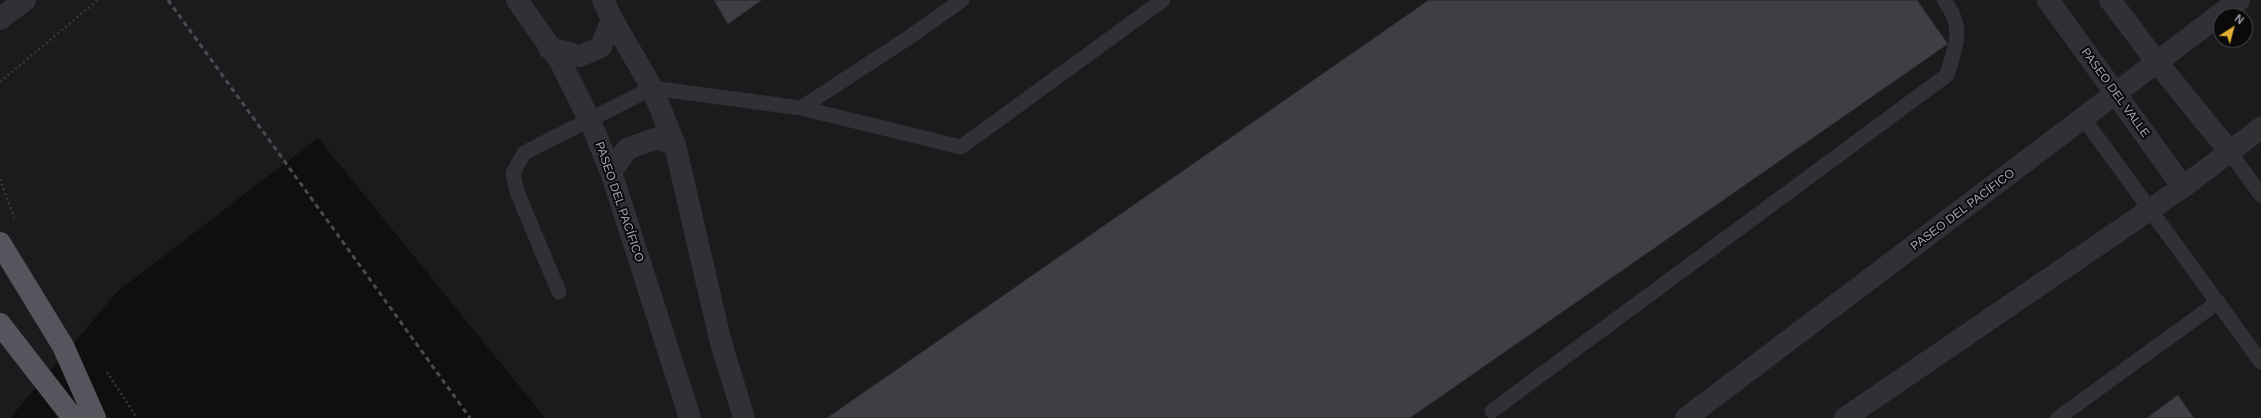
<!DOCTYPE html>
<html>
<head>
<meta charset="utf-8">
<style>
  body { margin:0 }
  #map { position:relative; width:2261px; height:418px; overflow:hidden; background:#0f0f10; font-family:Arial,sans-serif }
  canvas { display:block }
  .north { position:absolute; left:2213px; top:8px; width:40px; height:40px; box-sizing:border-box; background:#0a0a0b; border:1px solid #46484d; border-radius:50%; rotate:36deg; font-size:11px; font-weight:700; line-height:16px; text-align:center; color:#a1a5b0 }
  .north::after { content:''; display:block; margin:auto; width:14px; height:18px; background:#e5b133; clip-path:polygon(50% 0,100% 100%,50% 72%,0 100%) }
</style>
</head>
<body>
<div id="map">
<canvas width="2261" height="418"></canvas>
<div class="north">N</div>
</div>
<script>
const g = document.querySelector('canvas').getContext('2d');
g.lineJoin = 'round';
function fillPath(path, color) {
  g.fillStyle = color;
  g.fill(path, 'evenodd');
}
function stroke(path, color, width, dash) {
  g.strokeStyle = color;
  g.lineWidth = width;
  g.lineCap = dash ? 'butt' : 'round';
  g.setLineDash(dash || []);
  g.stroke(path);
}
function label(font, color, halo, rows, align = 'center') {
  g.font = font + ' Arial,sans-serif';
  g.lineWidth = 4;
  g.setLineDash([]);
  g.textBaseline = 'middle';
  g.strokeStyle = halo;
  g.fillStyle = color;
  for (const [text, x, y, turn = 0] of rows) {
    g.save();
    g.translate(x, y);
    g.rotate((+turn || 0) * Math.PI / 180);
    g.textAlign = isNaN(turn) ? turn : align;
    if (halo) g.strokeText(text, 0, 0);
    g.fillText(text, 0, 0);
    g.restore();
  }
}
fillPath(new Path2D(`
  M0,0H2261V418H545L318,138L118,291L10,418H0ZM2221,16H2245V40H2221Z`), '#1b1b1d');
const building = new Path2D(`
  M714,0H762L728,24Z
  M1429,0H1917L1948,44L1410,418H827Z
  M2178,395L2194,418H2147Z`);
fillPath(building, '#3e3f43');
stroke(building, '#29292c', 1);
stroke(new Path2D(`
  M0,82L98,0
  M0,179L15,220
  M107,372L137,418`), '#37383c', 2.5, [2, 3]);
stroke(new Path2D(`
  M801,108L908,38L962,0
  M2084,119L2261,362
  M2229,151L2261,195
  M559,292L517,192L513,173L524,153L652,88L801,108L961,147L1163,0
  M1492,411L1947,75C1956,45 1965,28 1944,0
  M2058,418L2218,302`), '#303135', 15);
stroke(new Path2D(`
  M517,0L560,61L590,121L611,172L690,418
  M603,0L612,19L652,88L675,145L720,339L744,418
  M2048,0L2183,187
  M2110,0L2156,61L2229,151
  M0,19L25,0
  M549,48L580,56L601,47L612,19
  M611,172L627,149L657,138L675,145
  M1686,418L2239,0
  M1845,418L2183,187L2261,128`), '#303135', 22);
stroke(new Path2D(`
  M0,243L63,346L95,418
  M0,324L73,418`), '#55565d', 22);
stroke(new Path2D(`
  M168,0L470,418`), '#4a4b50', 3, [5, 4]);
label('12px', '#a1a5b0', '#0a0a0b', [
  ["PASEO DEL VALLE",2115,93,54],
  ["PASEO DEL PACÍFICO",619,202,71],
  ["PASEO DEL PACÍFICO",1963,210,-37]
]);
</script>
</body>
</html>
